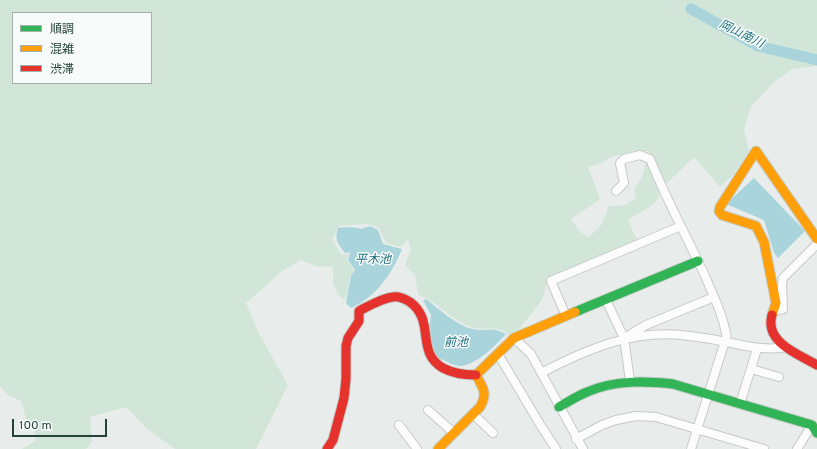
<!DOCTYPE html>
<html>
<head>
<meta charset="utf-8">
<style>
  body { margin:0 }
  #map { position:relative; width:817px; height:449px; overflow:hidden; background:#e8edeb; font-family:Overpass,"Noto Sans JP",sans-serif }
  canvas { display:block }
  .legend { position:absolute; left:12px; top:12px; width:140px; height:72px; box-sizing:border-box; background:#f7fbf9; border:1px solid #a3b1ad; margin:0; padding:5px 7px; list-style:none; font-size:12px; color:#24423a }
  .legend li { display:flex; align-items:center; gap:8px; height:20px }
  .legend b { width:20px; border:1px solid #a3b1ad }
  .scale { position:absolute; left:12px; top:419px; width:95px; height:18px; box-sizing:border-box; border:2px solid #24423a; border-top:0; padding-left:5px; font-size:12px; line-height:14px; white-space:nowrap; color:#24423a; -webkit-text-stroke:3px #f7fbf9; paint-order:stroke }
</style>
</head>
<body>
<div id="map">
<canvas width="817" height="449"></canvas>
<ul class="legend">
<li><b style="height:5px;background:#30b455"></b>順調</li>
<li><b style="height:5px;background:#ff9f0a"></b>混雑</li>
<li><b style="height:5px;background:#e5322d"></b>渋滞</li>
</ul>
<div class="scale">100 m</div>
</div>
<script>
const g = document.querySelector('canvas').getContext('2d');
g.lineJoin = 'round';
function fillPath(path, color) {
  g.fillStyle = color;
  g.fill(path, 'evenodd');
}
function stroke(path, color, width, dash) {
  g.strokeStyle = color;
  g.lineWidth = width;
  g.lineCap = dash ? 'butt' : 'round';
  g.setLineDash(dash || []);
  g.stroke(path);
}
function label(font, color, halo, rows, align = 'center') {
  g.font = font + ' Overpass,"Noto Sans JP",sans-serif';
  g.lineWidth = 3;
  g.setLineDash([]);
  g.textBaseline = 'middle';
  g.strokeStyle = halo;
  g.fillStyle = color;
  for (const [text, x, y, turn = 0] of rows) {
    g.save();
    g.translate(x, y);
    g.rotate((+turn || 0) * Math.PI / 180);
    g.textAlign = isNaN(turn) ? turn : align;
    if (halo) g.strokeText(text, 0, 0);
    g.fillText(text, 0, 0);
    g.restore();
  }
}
fillPath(new Path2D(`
  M0,0H817V66L792,69L773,83L750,108L744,130L749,151L733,175L720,187L694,157L666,184L649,151H636L611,157L602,163L588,167L600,199L571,219L579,231L589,237L602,224L609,206L625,205L636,198L634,190L643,175L646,161L660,195L654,204L628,220L637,240L548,278L542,300L520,328L509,336C499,323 484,332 471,327C451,320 437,302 418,294L415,275L405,265L411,249L408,239L401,247L386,243L379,228L368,224L339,226L332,240L342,255L349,253L347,260L354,270C348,277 349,282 348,290C348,293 345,297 344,300C332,289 333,282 333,266L319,267L301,260L281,272L246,303L258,332L288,385L256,449H175L146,428L126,407L90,417L92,442L86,449H22L36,440L34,431L28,426L21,401L8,395L0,386ZM13,13H151V83H13Z`), '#d1e6d8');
fillPath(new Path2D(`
  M754,178L805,231L778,258L774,253L764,220L726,204Z
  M370,226L378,230L383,244L402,249C392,274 376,297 351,308L346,303L351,275L355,270L348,260L350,252L345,253C338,243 334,241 338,228C342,227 357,227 361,229Z
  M426,299C439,309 457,326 473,329C488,332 491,326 506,334C496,345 480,361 466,365C457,368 449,363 442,359L439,362L436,358L431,341L430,325L431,315L423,300Z`), '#a9d4db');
stroke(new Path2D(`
  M691,9L758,46L817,60`), '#a9d4db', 11);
const street = new Path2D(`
  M616,191L624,183L620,163L624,159L640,155L650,159C666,199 687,237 705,276C713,295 726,321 727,342
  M606,300L624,338L630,381
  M774,311L783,309L782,285L783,278L817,244
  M566,316L551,281L681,226
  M626,337L646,325L714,297
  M514,338L531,354L583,449
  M498,354L541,426L556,449
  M751,369L779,377
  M541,373C587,349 635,328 690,336C702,338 714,339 726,342C748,346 763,351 786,347
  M740,404L757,349
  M428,410L454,433
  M473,414L493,433
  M399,425L417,449
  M576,439L602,425L616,420L636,416L656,417L764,449
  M691,449L725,341
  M797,449L812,425`);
const fast = new Path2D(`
  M575,312L698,261
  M559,407C568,402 577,396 587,392C614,380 644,381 673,384L812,425L817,433`);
const slow = new Path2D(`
  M772,315L776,303L764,242L756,226L722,215L719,211L720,207L756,151L817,239
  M438,449L480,407C488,393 483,388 476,375L514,338L575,312`);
const jam = new Path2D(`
  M772,315C764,342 798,354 817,365
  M327,449L333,440L344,398L346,379V346L348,338L359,321V311C369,306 382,298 393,297C399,296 405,299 410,302C436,321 415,352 443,368C454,374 464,375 476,375`);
stroke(street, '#c5cac8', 10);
stroke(fast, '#c3cbc8', 11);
stroke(slow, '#c3cbc8', 11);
stroke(jam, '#c3cbc8', 11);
stroke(street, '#fcfcfc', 8);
stroke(fast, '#30b455', 9);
stroke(slow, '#ff9f0a', 9);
stroke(jam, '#e5322d', 9);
label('italic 12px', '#1c6f80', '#f7fbf9', [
  ["岡山南川",741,35,26],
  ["平木池",373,261],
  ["前池",456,344]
]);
</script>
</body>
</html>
